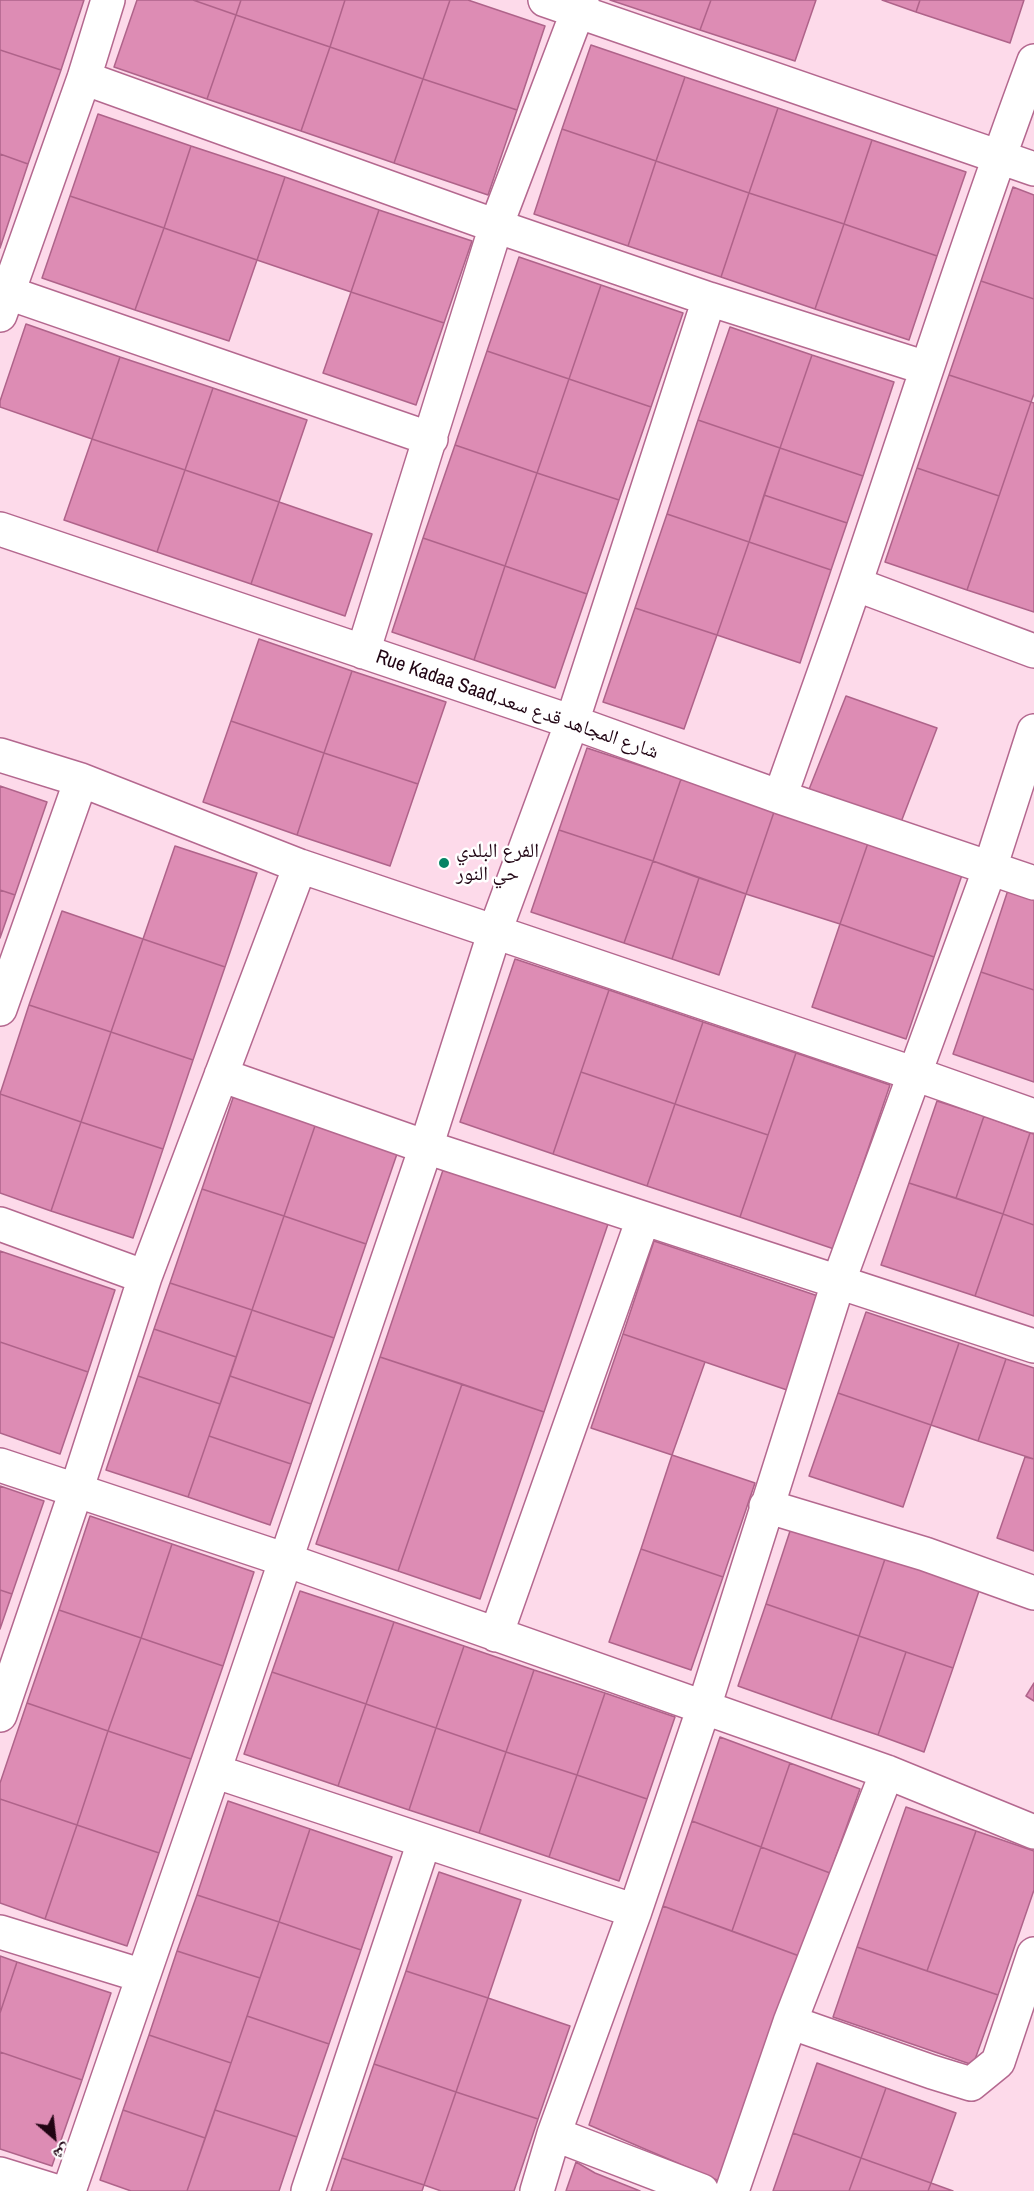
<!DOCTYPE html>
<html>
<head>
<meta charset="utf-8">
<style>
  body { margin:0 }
  #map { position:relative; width:1034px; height:2191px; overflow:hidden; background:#fddaea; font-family:"Archivo Narrow","Noto Naskh Arabic",sans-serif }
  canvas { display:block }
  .north { position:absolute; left:24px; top:2107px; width:60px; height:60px; -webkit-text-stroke:4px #fff; paint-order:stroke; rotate:152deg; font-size:16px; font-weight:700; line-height:24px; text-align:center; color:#210514 }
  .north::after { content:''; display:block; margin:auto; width:21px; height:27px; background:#210514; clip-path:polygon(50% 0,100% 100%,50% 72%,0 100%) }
</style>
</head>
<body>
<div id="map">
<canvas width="1034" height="2191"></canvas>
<div class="north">ش</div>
</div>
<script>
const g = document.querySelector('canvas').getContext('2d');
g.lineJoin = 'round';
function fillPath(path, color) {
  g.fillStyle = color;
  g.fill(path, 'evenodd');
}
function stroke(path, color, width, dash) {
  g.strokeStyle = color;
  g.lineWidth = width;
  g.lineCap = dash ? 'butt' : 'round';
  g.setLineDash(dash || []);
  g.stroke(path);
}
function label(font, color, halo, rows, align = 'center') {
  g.font = font + ' "Archivo Narrow","Noto Naskh Arabic",sans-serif';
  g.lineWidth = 5;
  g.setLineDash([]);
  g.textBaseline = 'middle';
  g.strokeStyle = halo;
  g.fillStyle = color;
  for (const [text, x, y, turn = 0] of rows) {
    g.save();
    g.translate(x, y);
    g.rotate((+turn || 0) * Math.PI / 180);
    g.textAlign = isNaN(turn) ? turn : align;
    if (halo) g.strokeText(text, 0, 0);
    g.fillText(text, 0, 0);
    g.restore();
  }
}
const building = new Path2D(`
  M0,0H84L61,70L0,50Z
  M137,0H193L236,15L207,99L114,67Z
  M193,0H241L236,15Z
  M241,0H345L330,47L236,15Z
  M345,0H450L423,79L330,47Z
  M450,0H468L545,26L517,110L423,79Z
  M610,0H711L700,30Z
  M711,0H816L795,61L700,30Z
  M882,0H920L916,12Z
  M920,0H1024L1010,43L916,12Z
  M236,15L330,47L301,131L207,99Z
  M591,45L685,77L656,161L562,129Z
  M330,47L423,79L394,163L301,131Z
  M0,50L61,70L28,164L0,154Z
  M685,77L778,108L749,193L656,161Z
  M423,79L517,110L488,195L394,163Z
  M778,108L872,140L844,224L749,193Z
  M98,114L191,146L164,228L70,196Z
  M562,129L656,161L628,246L534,214Z
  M872,140L966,172L937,256L844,224Z
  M191,146L285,177L257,260L164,228Z
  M0,154L28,164L0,248Z
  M656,161L749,193L721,277L628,246Z
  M285,177L379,210L351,292L257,260Z
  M1013,187L1034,195V299L981,281Z
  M749,193L844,224L815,309L721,277Z
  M70,196L164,228L135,310L42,278Z
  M379,210L472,241L444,323L351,292Z
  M844,224L937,256L909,340L815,309Z
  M164,228L257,260L229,341L135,310Z
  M519,257L601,285L569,379L487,351Z
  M981,281L1034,299V394L1031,402L949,375Z
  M601,285L683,313L651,407L569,379Z
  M351,292L444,323L416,405L323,373Z
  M26,324L120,357L92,439L0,407V401Z
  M730,327L812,355L780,448L698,420Z
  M487,351L569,379L537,473L455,445Z
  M812,355L894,382L863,476L780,448Z
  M120,357L213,388L185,470L92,439Z
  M949,375L1031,402L999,496L917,468Z
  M569,379L651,407L619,500L537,473Z
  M213,388L307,420L279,502L185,470Z
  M1031,402L1034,403V612L967,590Z
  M698,420L780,448L749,542L667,514Z
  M92,439L185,470L157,552L64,520Z
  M455,445L537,473L505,566L423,538Z
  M780,448L863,476L847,523L764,495Z
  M917,468L999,496L967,590L885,562Z
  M185,470L279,502L251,584L157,552Z
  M537,473L619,500L587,594L505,566Z
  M764,495L847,523L831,570L749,542Z
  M279,502L372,534L345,616L251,584Z
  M667,514L749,542L717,635L635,608Z
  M423,538L505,566L474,660L392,632Z
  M749,542L831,570L800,663L717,635Z
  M505,566L587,594L555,688L474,660Z
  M635,608L717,635L684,729L603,702Z
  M259,639L352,671L324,753L231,721Z
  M352,671L446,702L418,784L324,753Z
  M846,696L937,728L898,830L806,797Z
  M231,721L324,753L297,835L203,802Z
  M587,748L681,779L653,861L559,830Z
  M324,753L418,784L390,866L297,835Z
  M681,779L774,812L746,894L653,861Z
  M0,786L47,802L15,895L0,890Z
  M774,812L868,843L840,924L746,894Z
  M559,830L653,861L624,943L531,912Z
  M868,843L962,875L934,957L840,924Z
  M175,846L257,873L225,967L143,939Z
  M653,861L699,878L672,959L624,943Z
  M699,878L746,894L719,975L672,959Z
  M0,890L15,895L0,938Z
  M1008,890L1034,899V990L981,972Z
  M62,911L143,939L111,1032L29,1005Z
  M840,924L934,957L906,1039L812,1007Z
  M143,939L225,967L193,1060L111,1032Z
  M515,959L609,990L553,1154L460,1122Z
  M981,972L1034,990V1082L953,1054Z
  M609,990L703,1022L675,1104L581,1072Z
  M29,1005L111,1032L81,1122L0,1094Z
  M703,1022L796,1053L768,1135L675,1104Z
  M111,1032L193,1060L163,1149L81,1122Z
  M796,1053L890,1085L834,1249L740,1217Z
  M581,1072L675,1104L647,1186L553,1154Z
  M0,1094L81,1122L51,1211L0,1193Z
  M234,1095L316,1123L284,1216L202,1189Z
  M937,1101L984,1116L956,1198L909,1183Z
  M675,1104L768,1135L740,1217L647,1186Z
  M984,1116L1030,1133L1003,1214L956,1198Z
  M81,1122L163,1149L133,1238L51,1211Z
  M316,1123L398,1151L366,1244L284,1216Z
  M1030,1133L1034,1134V1225L1003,1214Z
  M443,1170L608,1224L544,1412L380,1357Z
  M909,1183L1003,1214L975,1296L881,1265Z
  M202,1189L284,1216L252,1310L170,1283Z
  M1003,1214L1034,1225V1316L975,1296Z
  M284,1216L366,1244L334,1338L252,1310Z
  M654,1241L818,1296L787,1390L623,1334Z
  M0,1251L115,1290L88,1372L0,1342Z
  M170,1283L252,1310L236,1357L154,1329Z
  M252,1310L334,1338L311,1404L230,1376Z
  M866,1312L959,1343L931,1425L838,1393Z
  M154,1329L236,1357L220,1404L138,1376Z
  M623,1334L705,1362L672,1455L591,1428Z
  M0,1342L88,1372L60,1454L0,1433Z
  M959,1343L1006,1359L978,1441L931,1425Z
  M380,1357L462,1384L398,1571L316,1544Z
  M1006,1359L1034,1368V1459L978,1441Z
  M138,1376L220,1404L188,1497L106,1470Z
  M230,1376L311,1404L291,1464L209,1436Z
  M462,1384L544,1412L480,1599L398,1571Z
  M838,1393L931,1425L903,1507L809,1476Z
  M209,1436L291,1464L270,1525L188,1497Z
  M672,1455L755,1483L723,1577L641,1549Z
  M1025,1457L1034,1459V1551L997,1538Z
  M0,1486L44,1501L12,1594L0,1590Z
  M90,1516L172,1544L141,1638L59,1610Z
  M793,1522L887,1553L859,1636L766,1604Z
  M172,1544L254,1572L223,1666L141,1638Z
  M641,1549L723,1577L691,1670L609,1642Z
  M887,1553L981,1585L953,1668L859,1636Z
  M0,1590L12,1594L0,1629Z
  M300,1591L394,1622L366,1704L272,1672Z
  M766,1604L859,1636L831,1719L738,1686Z
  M59,1610L141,1638L108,1731L27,1703Z
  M394,1622L464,1646L436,1728L366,1704Z
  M859,1636L906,1652L878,1735L831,1719Z
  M141,1638L223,1666L191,1759L108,1731Z
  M464,1646L534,1670L506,1752L436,1728Z
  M906,1652L953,1668L924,1752L878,1735Z
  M534,1670L605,1693L577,1775L506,1752Z
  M272,1672L366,1704L338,1786L244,1754Z
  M1034,1683V1701L1026,1696Z
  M605,1693L675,1717L647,1799L577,1775Z
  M27,1703L108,1731L77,1825L0,1799V1783Z
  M366,1704L436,1728L409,1810L338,1786Z
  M436,1728L506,1752L479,1833L409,1810Z
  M108,1731L191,1759L159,1853L77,1825Z
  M720,1737L790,1763L761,1847L692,1821Z
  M506,1752L577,1775L549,1857L479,1833Z
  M790,1763L860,1789L830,1873L761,1847Z
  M577,1775L647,1799L619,1881L549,1857Z
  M0,1799L77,1825L45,1919L0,1903Z
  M228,1801L310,1829L279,1922L197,1895Z
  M906,1807L976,1831L927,1971L857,1947Z
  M692,1821L761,1847L732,1931L663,1906Z
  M77,1825L159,1853L127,1946L45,1919Z
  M310,1829L392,1857L361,1950L279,1922Z
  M976,1831L1034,1851V1890L998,1995L927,1971Z
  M761,1847L830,1873L802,1957L732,1931Z
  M439,1872L521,1900L488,1998L406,1971Z
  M197,1895L279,1922L260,1978L177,1951Z
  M663,1906L802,1957L724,2183L589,2125Z
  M279,1922L361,1950L329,2044L247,2016Z
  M857,1947L998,1995L973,2065L833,2017Z
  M177,1951L260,1978L231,2063L149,2035Z
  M0,1956L17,1962L0,2013Z
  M17,1962L111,1993L82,2080L0,2052V2013Z
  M406,1971L488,1998L456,2092L374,2064Z
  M488,1998L570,2026L538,2119L456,2092Z
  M247,2016L329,2044L297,2137L215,2110Z
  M149,2035L231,2063L205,2138L123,2110Z
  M0,2052L82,2080L52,2166L0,2149Z
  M817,2063L886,2088L861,2158L793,2133Z
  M374,2064L456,2092L424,2185L342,2158Z
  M886,2088L956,2113L931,2183L861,2158Z
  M456,2092L538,2119L514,2191H441L424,2185Z
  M123,2110L205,2138L187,2191H131L100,2180Z
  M215,2110L297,2137L279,2191H187Z
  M793,2133L861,2158L849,2191H773Z
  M342,2158L424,2185L422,2191H331Z
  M861,2158L931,2183L928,2191H849Z
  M576,2162L595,2173L640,2191H566Z
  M931,2183L953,2191H928Z`);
fillPath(building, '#dd8cb4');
stroke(building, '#af638a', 1.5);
const street = new Path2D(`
  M545,0L1034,169
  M84,78L496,226L709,299L926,368
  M0,290L431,439
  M0,315L84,78L108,0
  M0,529L572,722L780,797L1034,883
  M855,584L1034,651
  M363,652L496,226L582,0
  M0,755L81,780L300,866L915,1074L1034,1116
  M780,797C805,726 831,655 855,584C914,409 970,234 1034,61
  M0,1009L81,780
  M221,1075L426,1147L1034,1346
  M0,1224L145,1277
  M0,1465L286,1560L887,1772L1034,1832
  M766,1506L925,1554L1034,1593
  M496,1635L643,1219
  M0,1715L76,1491L145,1277L300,866
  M214,1771L635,1911
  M0,1932L143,1976
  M790,2022L932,2072L971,2084L998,2062L1034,1954
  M554,2134L702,2191
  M69,2191L214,1771L426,1147L495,931L572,722L709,299
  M308,2191L424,1842
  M537,2191L554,2134L635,1911L704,1707L838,1283L990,868L1034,731
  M732,2191L790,2022L887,1772`);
const secondary = new Path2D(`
  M0,2174L55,2191`);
stroke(street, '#b4688f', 36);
stroke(secondary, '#b4688f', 36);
stroke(street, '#fff', 33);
stroke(secondary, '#fff', 33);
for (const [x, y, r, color] of [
  [444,863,6,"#058465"]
]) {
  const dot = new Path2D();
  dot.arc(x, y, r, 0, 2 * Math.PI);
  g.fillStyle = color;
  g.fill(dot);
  stroke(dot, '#fff', 2);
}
label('20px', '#210514', '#fff', [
  ["Rue Kadaa Saad,شارع المجاهد قدع سعد",517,705,19]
]);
label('20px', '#210514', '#fff', [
  ["الفرع البلدي",456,852],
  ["حي النور",456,875]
], 'left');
</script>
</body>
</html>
